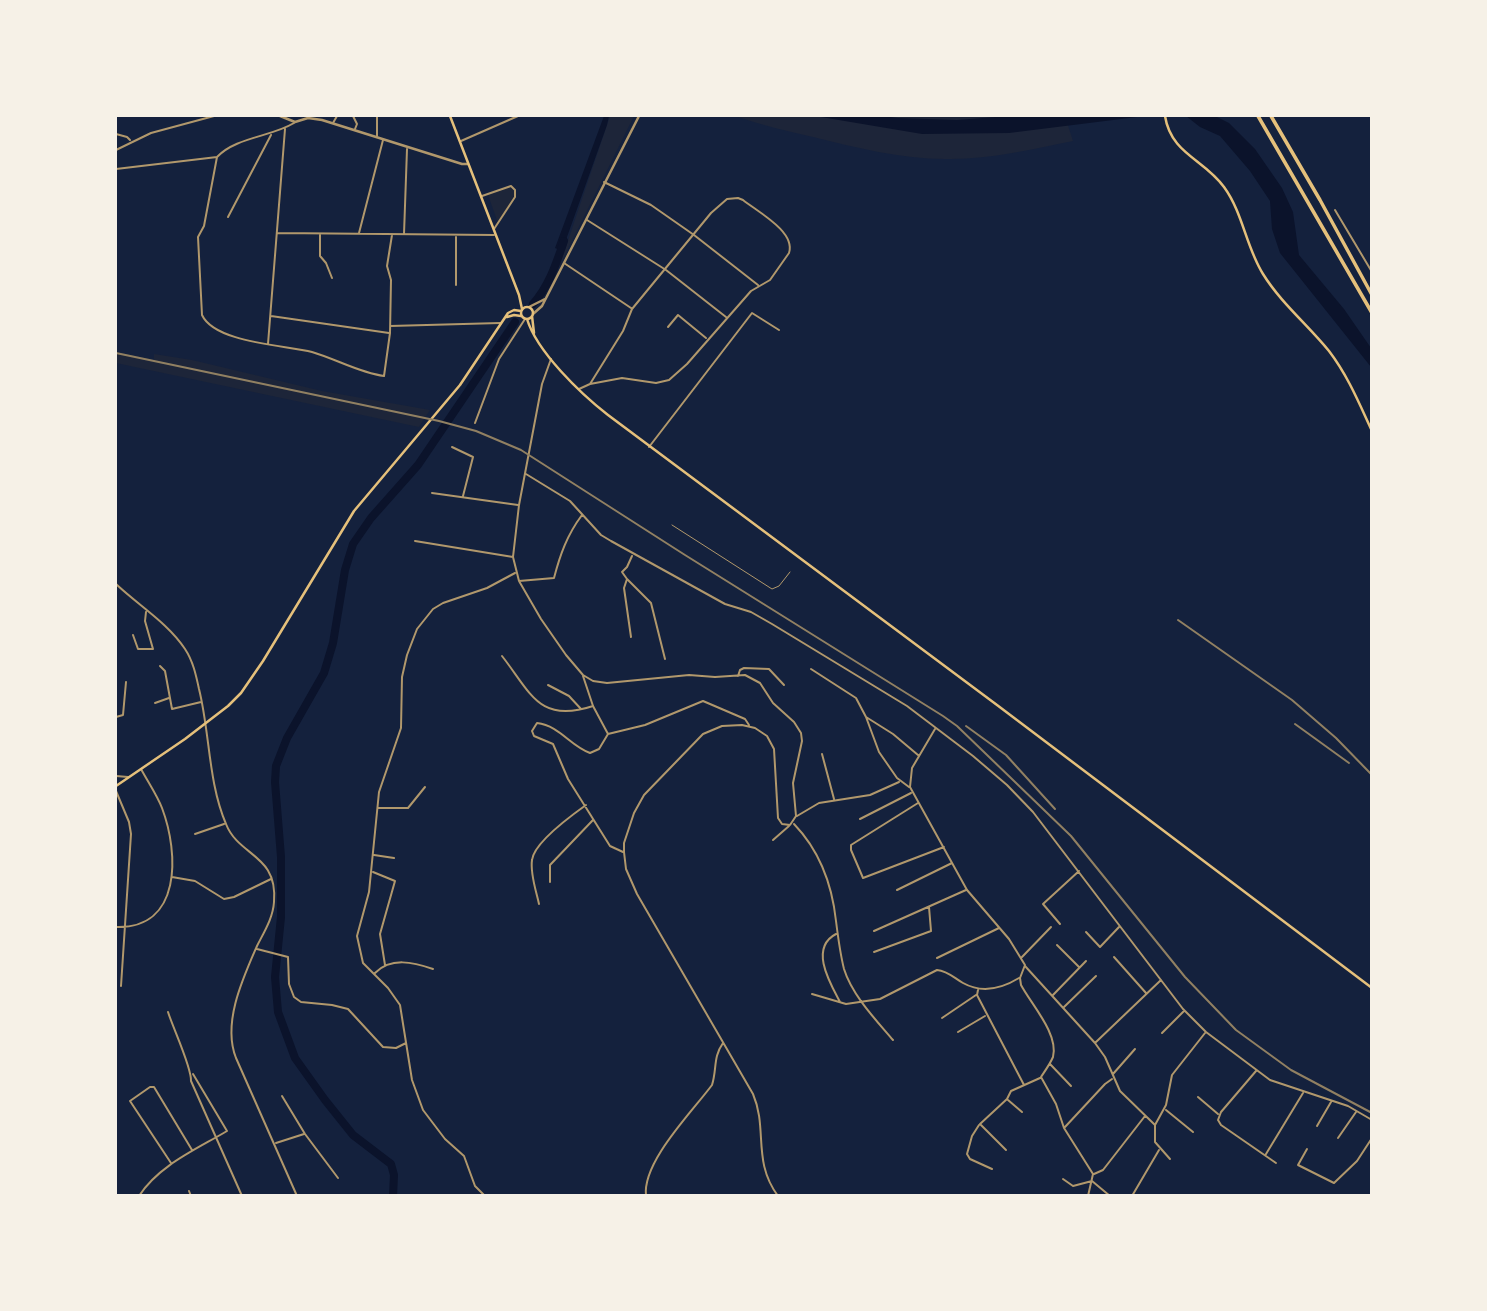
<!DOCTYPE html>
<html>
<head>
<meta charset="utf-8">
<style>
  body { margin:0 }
  #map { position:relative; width:1487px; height:1311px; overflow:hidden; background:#14213d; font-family:"PT Sans Narrow",sans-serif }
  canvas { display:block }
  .frame { position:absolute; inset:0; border:117px solid #f6f1e7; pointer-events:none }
</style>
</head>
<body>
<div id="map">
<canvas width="1487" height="1311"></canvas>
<div class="frame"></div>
</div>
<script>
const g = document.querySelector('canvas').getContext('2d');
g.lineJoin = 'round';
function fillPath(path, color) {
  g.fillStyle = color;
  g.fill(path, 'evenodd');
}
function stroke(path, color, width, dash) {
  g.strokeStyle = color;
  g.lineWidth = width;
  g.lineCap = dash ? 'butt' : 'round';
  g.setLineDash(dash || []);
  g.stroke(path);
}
fillPath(new Path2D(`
  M610,116H634L559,267Z
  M735,116H1065L1073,141C1033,149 992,159 951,159C904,160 858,148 813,137C787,131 761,125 735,116Z
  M511,187L514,191V197L498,223L488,195Z
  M116,352L154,360V354L192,360L322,391L430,410L419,427L116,363Z`), '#1d2539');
fillPath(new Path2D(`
  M604,116H609L607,125L562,251L555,248Z
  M815,116H883L898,118L957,120L1008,116H1145L1009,133L922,134Z
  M1186,116H1215L1229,123L1255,149L1282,188L1293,212L1299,255L1344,309L1371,348V367L1280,253L1272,229L1270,201L1250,171L1220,136L1200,127Z`), '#0b132b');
stroke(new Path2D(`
  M533,304C549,286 556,264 564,241
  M393,1196L394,1175L391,1164L353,1135L325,1100L295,1058L278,1012L275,977L281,917V857L275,782L276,766L287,738L324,673L333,643L345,570L353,544L371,518L418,465L515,322`), '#0b132b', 8);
stroke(new Path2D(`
  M672,525L772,589L779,586L790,572`), '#b1986c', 1);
stroke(new Path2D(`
  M353,116L357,124L355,129
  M333,123L337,116`), '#b1986c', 2);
stroke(new Path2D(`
  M591,116H596
  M116,134L127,137L130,140
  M377,136V116
  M461,141L518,116
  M116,150L151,133L214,116
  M217,157L204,226L198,237L202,315C215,343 285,345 312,352C336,359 360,373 384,376L390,333L391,280L387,266L392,235
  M116,169L217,157C236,137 271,137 294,123
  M604,182L651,205L694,235L758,285
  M482,196L511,186L515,190V197L494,229
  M1335,210L1372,272
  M228,217L271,135
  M587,220L666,270L726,317
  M277,233L494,235
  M359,233L383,140
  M320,234V256L326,263L332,278
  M404,234L407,149
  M564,263L631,308
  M456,285V237
  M271,316L389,333
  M390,326L500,323
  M668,327L678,315L706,338
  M268,344L285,129
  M551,359L542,384L519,505L513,557L519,581L541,619L566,655L583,675L593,681L607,683L689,675L715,677L745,675L760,683L773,703L794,722L801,733L802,741L793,783L796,816L790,825L782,824L778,818L774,749L767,736L755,728L742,725L722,726L703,734L644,795L634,813L624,843V852L626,869L637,894L753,1094C768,1129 752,1161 778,1196
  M579,389L590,384L623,331L632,309L711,213L727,199L738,198L743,200C758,212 796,232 789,253L770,280L751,291L687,364L669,380L656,383L622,378L590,384
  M475,423L499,359L525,319
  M452,447L473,457L463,496
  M649,447L752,313L779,330
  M526,474L570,501L601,535L611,541L725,604L751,612L772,624L907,706L973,756L1007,785L1033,812L1183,1009L1206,1032L1270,1080L1348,1106L1372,1120
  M432,493L518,505
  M415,541L513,557
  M627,579L651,603L665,659
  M519,581L554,578C560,555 567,535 582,515
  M116,584C138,605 168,623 185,649C193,661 196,675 199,689C210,733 208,782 226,824C239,857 278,854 274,902C273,918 264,932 257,946C243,978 222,1023 236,1058L297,1196
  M133,635L138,649H153L145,621L146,612
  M631,637L624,588L627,579L622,572L627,567L632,556
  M502,656C531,693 539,724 593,706
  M160,666L165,671L172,709L201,702
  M811,669L856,698L866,717L879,752L897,778L909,787
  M583,676L593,706L608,734L645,725L703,701L745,719L749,725
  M738,676L740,670L744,668L769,669L784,685
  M548,685L569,696L581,709
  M155,703L169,698
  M116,717L123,715L126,682
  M866,717L893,734L918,755
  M935,729L912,768L910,787L967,890L1009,939L1025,965L1020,978L1021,985C1031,1004 1059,1034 1053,1057C1050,1064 1045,1071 1041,1077L1056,1104L1064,1128L1093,1174L1088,1196
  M608,734L599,749L590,753C569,745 560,726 537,723L532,731L534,736L553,744L568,779L610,846L623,852
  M822,754L834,799
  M116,776L128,777
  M116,791L129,822L131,834L121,986
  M918,803L851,845V850L863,878L944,847
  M378,808H408L425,787
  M797,816L819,803L870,795L899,782
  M860,819L911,793
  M794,824C819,850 832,884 836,921C838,937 840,953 844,969C852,995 876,1020 893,1040
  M195,834L224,824
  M773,840L789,826
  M374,855L394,858
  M373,872L395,881L380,934L385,965
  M172,877L195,881L224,899L234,897L271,879
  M550,882V865L593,820
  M897,890L952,863
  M539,904C536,890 530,874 532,860C534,843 572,815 586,805
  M1060,924L1043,904L1079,871
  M116,927C182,929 179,853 162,808C157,795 148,782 141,769
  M874,931L966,890
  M1086,932L1100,947L1119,927
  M836,934C809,948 830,983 840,1002
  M1057,945L1079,967
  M257,949L288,957L289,984L294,997L301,1002L332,1005L348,1009L383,1047L396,1048L406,1043
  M874,952L931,931L929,907
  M1022,957L1051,927
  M1114,957L1146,993
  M937,958L999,928
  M1025,966L1095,1043L1105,1057L1120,1091L1155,1125V1142L1170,1159
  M375,973C391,957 413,962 433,969
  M978,990L977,995L1024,1085
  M812,994L846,1004L880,999L937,970C948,971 954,978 963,983C981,993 1001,989 1019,978
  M1053,995L1086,961
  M1064,1007L1096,976
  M168,1012C173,1028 192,1068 191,1081L242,1196
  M942,1018L976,995
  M958,1032L985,1016
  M1162,1033L1184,1011
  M1096,1042L1161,980
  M1050,1064L1071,1086
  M1256,1071L1221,1112L1218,1120L1221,1125L1276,1163
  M1113,1074L1135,1049
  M282,1096L305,1134L338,1178
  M1198,1097L1218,1114
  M1008,1100L1022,1112
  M1166,1110L1193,1132
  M979,1125L972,1136L967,1154L970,1159L992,1169
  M1155,1125L1166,1105L1172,1075L1205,1033
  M1317,1126L1331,1102
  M1065,1127L1105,1084L1112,1079
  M1338,1138L1356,1112
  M276,1143L304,1134
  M1307,1149L1298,1165L1334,1183L1357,1161L1372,1138
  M1006,1150L980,1124L1007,1099L1011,1091L1040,1078
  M1266,1154L1303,1093
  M171,1163L130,1101L150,1087H154L192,1150
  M1094,1174L1103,1170L1145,1116
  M1063,1179L1073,1186L1092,1181L1110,1196
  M189,1191L191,1196
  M139,1196C159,1165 197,1149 227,1131L193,1074
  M485,1196L475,1186L464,1156L445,1139L423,1110L412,1080L400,1005L388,988L363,963L357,936L369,892L379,792L401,728L402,677L407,655L417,629L433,609L443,603L487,588L515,573
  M646,1196C642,1162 692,1112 712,1085C717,1069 713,1057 723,1043
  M1132,1196L1159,1150`), '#b1986c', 2);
stroke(new Path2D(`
  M280,116L295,122L308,118L322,120L462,164H468
  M529,307L545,299
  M533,314L542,306L639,116`), '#b1986c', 2.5);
stroke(new Path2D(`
  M450,116L519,295L522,309
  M1165,116C1171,154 1204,159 1224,187C1243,213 1246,247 1263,274C1281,303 1308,325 1329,351C1348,376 1359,403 1372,431
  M521 313a6 6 0 1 1 12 0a6 6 0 1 1-12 0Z
  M532,316L534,333
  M507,317L514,315L521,316
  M527,319C537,352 581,394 608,415L997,705L1372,988
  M116,786L185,739L228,706L241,693L263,661L354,511L460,385L508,313L514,310L521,311`), '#e5c07b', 2.5);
stroke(new Path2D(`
  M1258,116L1372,313
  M1271,116L1320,200L1372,295`), '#e5c07b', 3.5);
stroke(new Path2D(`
  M116,353L439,421L476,431L521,450L685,555L943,716L957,726L1071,836L1185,977L1236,1030L1291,1070L1372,1113
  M1178,620L1292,700L1336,738L1372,775
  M1295,724L1349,763
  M966,726L1006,755L1055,809`), '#918062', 2);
</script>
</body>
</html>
